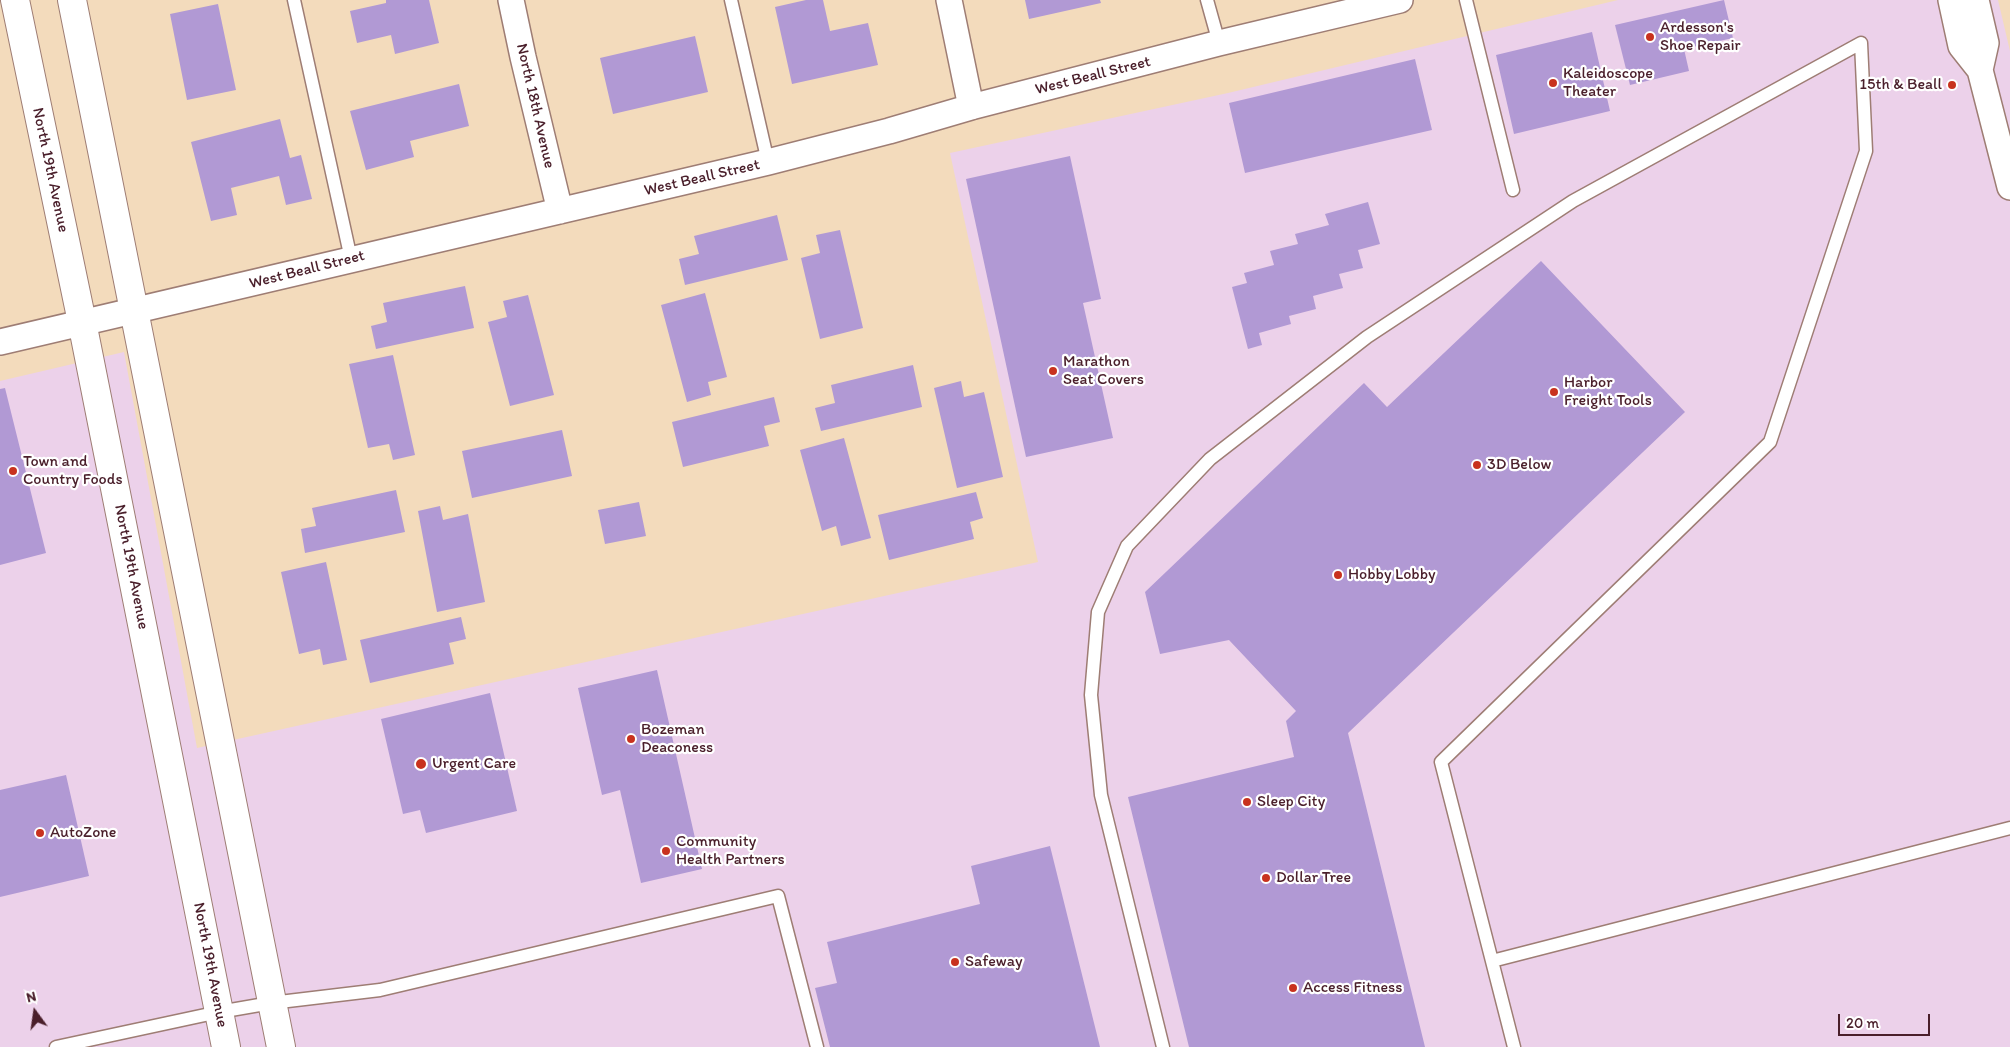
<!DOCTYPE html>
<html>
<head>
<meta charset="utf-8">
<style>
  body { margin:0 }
  #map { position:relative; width:2010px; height:1047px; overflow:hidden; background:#f3dbbc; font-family:Itim,sans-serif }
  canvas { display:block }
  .north { position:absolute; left:10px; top:987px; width:50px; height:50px; -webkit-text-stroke:4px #fff; paint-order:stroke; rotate:346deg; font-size:14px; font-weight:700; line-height:20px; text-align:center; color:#4a1f2b }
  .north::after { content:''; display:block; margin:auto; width:18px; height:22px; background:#4a1f2b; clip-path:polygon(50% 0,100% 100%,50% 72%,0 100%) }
  .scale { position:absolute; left:1838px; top:1014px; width:92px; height:22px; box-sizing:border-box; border:2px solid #4a1f2b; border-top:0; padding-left:6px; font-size:15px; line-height:18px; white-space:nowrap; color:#4a1f2b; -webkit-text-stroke:4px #fff; paint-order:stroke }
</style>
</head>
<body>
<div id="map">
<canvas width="2010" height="1047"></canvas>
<div class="north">N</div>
<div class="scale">20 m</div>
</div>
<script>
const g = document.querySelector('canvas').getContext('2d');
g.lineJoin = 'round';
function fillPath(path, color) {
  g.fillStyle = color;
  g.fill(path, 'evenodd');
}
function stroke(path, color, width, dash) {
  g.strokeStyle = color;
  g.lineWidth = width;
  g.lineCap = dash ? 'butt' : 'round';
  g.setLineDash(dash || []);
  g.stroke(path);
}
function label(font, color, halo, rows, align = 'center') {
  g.font = font + ' Itim,sans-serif';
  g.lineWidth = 4.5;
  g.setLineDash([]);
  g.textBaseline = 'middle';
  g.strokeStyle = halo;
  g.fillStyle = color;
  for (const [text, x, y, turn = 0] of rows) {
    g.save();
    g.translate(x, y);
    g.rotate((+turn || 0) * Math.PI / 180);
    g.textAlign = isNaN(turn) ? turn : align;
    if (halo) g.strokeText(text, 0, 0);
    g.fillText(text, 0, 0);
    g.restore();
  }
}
fillPath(new Path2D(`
  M1618,0H1998L2010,51V1047H0V381L124,352L197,748L1038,562L950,153L1228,93Z`), '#ecd1ea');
fillPath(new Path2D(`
  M386,0H429L439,43L395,54L391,35L357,43L350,11L386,3Z
  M806,0H823L830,31L868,23L878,65L792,84L775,7Z
  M1025,0H1100L1101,3L1029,19Z
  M1724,0L1733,38L1684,49L1689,71L1630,85L1615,25Z
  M218,4L236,90L187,100L170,14Z
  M1592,32L1610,111L1514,134L1496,55Z
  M695,36L708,92L613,114L600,58Z
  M1415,59L1432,130L1245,173L1229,103Z
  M459,84L469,126L410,141L414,157L366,170L350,111Z
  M280,119L290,158L301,155L312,199L286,205L279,176L231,188L237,215L211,221L191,142Z
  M1070,156L1101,299L1083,303L1113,438L1026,457L966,179Z
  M1368,202L1380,244L1358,250L1363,268L1339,274L1343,288L1313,296L1316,309L1289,316L1291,324L1259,333L1262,345L1248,349L1232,287L1247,283L1244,273L1274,265L1270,251L1298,244L1295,234L1329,225L1325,214Z
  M777,215L788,260L685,285L679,259L699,254L694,236Z
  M840,230L863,328L820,339L801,258L820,253L816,235Z
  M1541,261L1685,412L1348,733L1425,1047H1189L1128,797L1294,757L1286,721L1296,711L1229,640L1160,654L1145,592L1364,383L1387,407Z
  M465,286L474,328L376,349L371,326L387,322L383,303Z
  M705,293L727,377L708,382L711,395L687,402L661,305Z
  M528,295L554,395L510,406L488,322L507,317L503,301Z
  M393,355L415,455L393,460L389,444L368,448L349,364Z
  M913,365L922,407L821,431L815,408L835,403L831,385Z
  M961,381L964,397L984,392L1003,477L957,488L934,388Z
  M5,388L46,553L0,565V389Z
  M774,397L780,422L764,426L769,446L683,467L672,422Z
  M562,430L572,476L472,498L462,451Z
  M844,438L871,538L841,546L836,526L822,531L800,450Z
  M396,490L405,532L305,553L301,529L316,526L312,508Z
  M976,492L983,518L970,522L974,539L889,560L878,515Z
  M639,502L646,536L605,544L598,510Z
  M440,506L443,520L468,514L485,602L437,612L418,511Z
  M326,562L347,660L323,665L320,649L299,654L281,572Z
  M461,617L466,639L449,643L454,664L370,683L360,640Z
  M657,670L702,869L641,883L620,790L602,795L578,688Z
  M490,693L517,811L426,833L420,810L403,814L381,719Z
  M66,775L89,876L0,897V790Z
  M1050,846L1100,1047H830L815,988L837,983L827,942L980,904L971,866Z`), '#b199d4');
const lane = new Path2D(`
  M294,0L351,259
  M731,0L768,162
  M1207,0L1219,43
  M1466,0L1513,190
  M1492,961L2010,828
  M56,1047L219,1012L271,1003L380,990L778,896L817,1047
  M1163,1047L1101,795L1091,695L1098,612L1127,546L1210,459L1367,337L1573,201L1861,43L1866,151L1770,442L1441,762L1514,1047`);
const street = new Path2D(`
  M511,0L523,57L560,211
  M949,0L971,107
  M1951,0L1961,46L1980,70L2010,187
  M1976,0L1986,43L1980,70
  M0,342L768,162L889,131L971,107L1219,43L1400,0`);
const primary = new Path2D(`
  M15,0L82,322L226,1047
  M72,0L281,1047`);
stroke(lane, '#9e7d74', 15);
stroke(street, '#9e7d74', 28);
stroke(primary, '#9e7d74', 30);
stroke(lane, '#fff', 12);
stroke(street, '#fff', 25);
stroke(primary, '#fff', 28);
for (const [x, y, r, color] of [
  [1650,37,5,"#c8321e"],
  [1553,83,5,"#c8321e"],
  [1952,85,5,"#c8321e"],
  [1053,371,5,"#c8321e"],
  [1554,392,5,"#c8321e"],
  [1477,465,5,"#c8321e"],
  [13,471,5,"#c8321e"],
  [1338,575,5,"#c8321e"],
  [631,739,5,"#c8321e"],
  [421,764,6,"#c8321e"],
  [1247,802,5,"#c8321e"],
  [40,833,5,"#c8321e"],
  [666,851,5,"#c8321e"],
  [1266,878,5,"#c8321e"],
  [955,962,5,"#c8321e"],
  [1293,988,5,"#c8321e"]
]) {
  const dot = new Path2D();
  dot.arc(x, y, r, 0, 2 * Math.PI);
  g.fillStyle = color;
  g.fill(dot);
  stroke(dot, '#fff', 2);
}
label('16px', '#4a1f2b', '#fff', [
  ["Ardesson's",1660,28],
  ["Shoe Repair",1660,46],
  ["Kaleidoscope",1563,74],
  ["Theater",1563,92],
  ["15th & Beall",1942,85,"right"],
  ["Marathon",1063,362],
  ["Seat Covers",1063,380],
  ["Harbor",1564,383],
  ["Freight Tools",1564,401],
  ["Town and",23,462],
  ["Country Foods",23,480],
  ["3D Below",1487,465],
  ["Hobby Lobby",1348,575],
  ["Bozeman",641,730],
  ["Deaconess",641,748],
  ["Urgent Care",432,764],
  ["Sleep City",1257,802],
  ["AutoZone",50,833],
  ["Community",676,842],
  ["Health Partners",676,860],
  ["Dollar Tree",1276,878],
  ["Safeway",965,962],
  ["Access Fitness",1303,988]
], 'left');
label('16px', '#4a1f2b', '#fff', [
  ["West Beall Street",1093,76,-14],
  ["North 18th Avenue",535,106,77],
  ["North 19th Avenue",50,170,78],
  ["West Beall Street",702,178,-13],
  ["West Beall Street",307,270,-14],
  ["North 19th Avenue",131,567,79],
  ["North 19th Avenue",210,965,79]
]);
</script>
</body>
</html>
